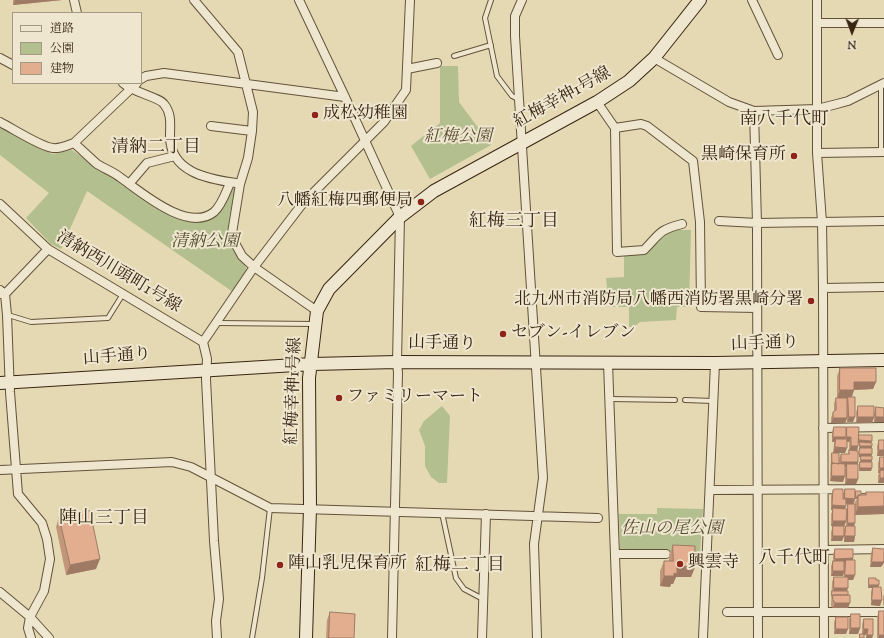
<!DOCTYPE html>
<html>
<head>
<meta charset="utf-8">
<style>
  body { margin:0 }
  #map { position:relative; width:884px; height:638px; overflow:hidden; background:#e5d9b3; font-family:"Sorts Mill Goudy","Noto Serif JP",serif }
  canvas { display:block }
  .legend { position:absolute; left:12px; top:12px; width:130px; height:72px; box-sizing:border-box; background:#eee6ce; border:1px solid #a59983; margin:0; padding:5px 7px; list-style:none; font-size:12px; color:#382512 }
  .legend li { display:flex; align-items:center; gap:8px; height:20px }
  .legend b { width:20px; border:1px solid #a59983 }
  .north { position:absolute; left:832px; top:12px; width:40px; height:40px; -webkit-text-stroke:3px #eee6ce; paint-order:stroke; rotate:181deg; font-size:11px; font-weight:700; line-height:16px; text-align:center; color:#382512 }
  .north::after { content:''; display:block; margin:auto; width:14px; height:18px; background:#382512; clip-path:polygon(50% 0,100% 100%,50% 72%,0 100%) }
</style>
</head>
<body>
<div id="map">
<canvas width="884" height="638"></canvas>
<ul class="legend">
<li><b style="height:5px;background:#eee6ce"></b>道路</li>
<li><b style="height:11px;background:#b3bf8e"></b>公園</li>
<li><b style="height:11px;background:#e2ae8f"></b>建物</li>
</ul>
<div class="north">N</div>
</div>
<script>
const g = document.querySelector('canvas').getContext('2d');
g.lineJoin = 'round';
function fillPath(path, color) {
  g.fillStyle = color;
  g.fill(path, 'evenodd');
}
function stroke(path, color, width, dash) {
  g.strokeStyle = color;
  g.lineWidth = width;
  g.lineCap = dash ? 'butt' : 'round';
  g.setLineDash(dash || []);
  g.stroke(path);
}
function label(font, color, halo, rows, align = 'center') {
  g.font = font + ' "Sorts Mill Goudy","Noto Serif JP",serif';
  g.lineWidth = 4;
  g.setLineDash([]);
  g.textBaseline = 'middle';
  g.strokeStyle = halo;
  g.fillStyle = color;
  for (const [text, x, y, turn = 0] of rows) {
    g.save();
    g.translate(x, y);
    g.rotate((+turn || 0) * Math.PI / 180);
    g.textAlign = isNaN(turn) ? turn : align;
    if (halo) g.strokeText(text, 0, 0);
    g.fillText(text, 0, 0);
    g.restore();
  }
}
fillPath(new Path2D(`
  M440,66H458L459,102L491,145L430,179L411,146L440,123Z
  M0,126L52,154L72,150L159,210L188,221L214,214L225,205L233,188L236,190C231,210 223,231 234,250C238,257 246,264 247,271L233,292L87,191L61,249L51,244L26,218L49,193L0,155Z
  M672,230H691L689,307H677L676,320L640,322L634,327H629V307H609L606,278L624,277V255L645,254L663,235Z
  M442,406L450,416L447,483H439L431,477L425,466V446L419,430L424,421Z
  M657,508L703,509L700,553L662,552L660,550H620L619,514H657Z`), '#b3bf8e');
const lane = new Path2D(`
  M491,0L485,18L497,76L512,96L518,99
  M454,56L491,45
  M881,84V152
  M8,315L31,322L108,318L123,294
  M217,323L314,324
  M610,399L675,400
  M685,400L713,401
  M442,513L456,578L464,589L483,599
  M252,638L262,578L270,508`);
const street = new Path2D(`
  M74,0L77,13
  M194,0L238,52L253,112L252,131L248,158L240,184L232,233L236,245L242,256L254,267L317,311
  M299,0L345,97L400,217L397,362L398,373L392,638
  M522,0L515,16V36L543,478L534,544L537,638
  M752,0L778,55
  M817,0V153L822,222L823,288L824,638
  M817,23H884
  M0,58L13,65
  M654,58L729,102L754,111L817,109L833,105L848,101L884,83
  M407,69L437,63
  M141,79L146,76L164,73L345,97
  M123,83C134,93 159,97 164,104C172,114 170,124 170,136C170,172 207,179 236,183
  M597,102L615,128L617,252L644,250C660,234 658,230 682,224
  M754,111L757,223L758,638
  M0,122C12,128 41,147 53,148C60,149 68,145 74,143L137,83
  M211,126L252,131
  M615,128L641,124L647,126L693,161L700,222L701,307L757,308
  M74,143C82,150 89,157 97,164C105,169 114,172 121,178C141,192 188,233 214,212C222,205 226,192 230,183
  M817,153L884,152
  M129,184L147,163L175,156
  M0,204L48,249L203,342L207,359L206,379L214,541L219,599L216,621L217,638
  M719,221L757,223L884,221
  M823,288L884,287
  M0,290L5,294L7,315L10,392L18,494L42,523L47,539L50,559L44,591L30,617L28,628L31,638
  M1,294H5L48,249
  M203,342L254,267L303,203L384,122L406,90L410,0
  M608,363L618,638
  M823,428L884,427
  M0,470L172,462L191,467L270,508L598,518
  M710,490L884,489
  M824,550L884,549
  M615,554H666
  M0,592L30,617L49,638
  M727,612H884
  M482,638L486,514
  M703,638L715,363`);
const secondary = new Path2D(`
  M0,383L312,364L397,362L715,363L884,360
  M306,638L310,508L309,378L317,311L329,289L400,217L434,191L597,102L629,81L654,58L700,0`);
stroke(lane, '#63523a', 6);
stroke(street, '#63523a', 10);
stroke(secondary, '#382512', 14);
stroke(lane, '#eee6ce', 4);
stroke(street, '#eee6ce', 8);
stroke(secondary, '#eee6ce', 12);
fillPath(new Path2D(`
  M13,0H62L13,5Z
  M840,368L876,382L873,389L854,390L852,397L853,422H847V419L845,423H831V418L833,412H834V403L836,398H837V376Z
  M858,406L874,417L872,423H856V412Z
  M876,407L884,408L874,422V413Z
  M834,427L846,429L847,427L859,437L871,443L872,446V454L871,456L872,460L871,462L872,468L871,471H859V465L861,457H859V445L860,443H858L857,451L858,462V479L856,484H845V469L846,467H845L843,482L830,481L831,455L832,453L839,464V459L841,454H848L849,451V442H847L845,453H833L834,444V442H832V432Z
  M879,440H884V456H877V446Z
  M880,457L884,483H878V476L879,473H878V463Z
  M845,489L861,495H865L866,492H884V514L855,515V502L857,499H855L854,504L855,523L854,526L855,536L854,542H844V536L842,541H831V532L833,526H831V514L833,510H831V496L833,490L843,494ZM846,504H850H848L847,509H845ZM846,521V526L844,530V527Z
  M59,517L96,569L66,575L56,527Z
  M673,545L695,567L691,577H676L673,584H671L670,587L660,586V571L664,561H669V555Z
  M873,548L881,567H870L871,553Z
  M835,549L853,558V560L855,575L853,580H848L847,591L848,608H833L831,606L832,582L834,577H844V573L843,576H831V566L833,561V554Z
  M869,578L876,580L878,587L880,606L871,605V592L872,588H868V581Z
  M884,594V605H883V596Z
  M879,611L884,638H877V617Z
  M330,612L354,638H326L327,620Z
  M851,614L860,628L858,634H849V619Z
  M836,617L846,634H834V622Z
  M864,619L873,635L872,638H866V635H864V638H859L860,634H862V624Z`), '#c2967b');
fillPath(new Path2D(`
  M15,0H62L13,5Z
  M854,382H876L873,389L851,390Z
  M840,390H854L851,398H837Z
  M849,417H855L853,422H847Z
  M858,417H874L872,423H856Z
  M876,417H884V422H874Z
  M833,418H847L845,423H831Z
  M833,437H846L844,442L836,439L834,442H832Z
  M847,437H851L849,442H845Z
  M859,440L872,441L871,443H858Z
  M851,446H858L857,452L849,451Z
  M860,446H872L871,449H859Z
  M835,447L847,448L845,453H833Z
  M879,450H884V456H877Z
  M859,454H872L871,457H859Z
  M861,460H872L871,463H860Z
  M841,462H858L856,467L847,464L846,467H839Z
  M860,468H872L871,471H859Z
  M880,468H884V473L880,471L879,473H878Z
  M832,476H845L843,482L830,481Z
  M880,478H884V483H878Z
  M847,479H858L856,484H845Z
  M858,497L857,499H855L853,505L843,503L845,498Z
  M832,505L846,506L844,512L833,508V510H831Z
  M884,506V514L855,515L858,507Z
  M833,521H846L844,527L831,526Z
  M848,523H855L853,528H846Z
  M833,536H844L842,541H831Z
  M845,536H855L854,542H844Z
  M853,558L852,564L846,560L844,564H833L835,559Z
  M100,559L96,569L66,575L70,565Z
  M884,561V563L881,567H870L872,562Z
  M677,566L695,567L691,577H676L673,584H671L670,587L660,586L664,576Z
  M833,571H844L843,576H831Z
  M845,575H855L853,580H843Z
  M869,585H879L878,588H868Z
  M834,588H848L846,593H832Z
  M872,600H882L880,606L871,605Z
  M835,603H850L848,608H833Z
  M851,628H860L858,634H849Z
  M836,629H848L846,634H834Z
  M864,629H868L866,635H862Z
  M867,635H873L872,638H866Z
  M879,635H884V638H878Z`), '#9e7a64');
const building = new Path2D(`
  M840,368H876V382H854V390H840Z
  M848,397H855V417H849Z
  M836,398H847V418H833V412L836,410Z
  M858,406H874V417H858Z
  M876,407L884,408V417H876Z
  M834,427H846V437H833Z
  M847,427H859L858,446H851V437H847Z
  M859,435H872V441L859,440Z
  M836,439H847V448L835,447Z
  M879,440H884V450H879Z
  M860,442L872,443V446H860Z
  M860,448H872V454H859Z
  M849,450L858,451V462H841V454H849Z
  M832,453H839V464L832,463V464Z
  M861,456H872V460H861Z
  M880,457H884V468H880Z
  M860,462H872V468H860Z
  M832,463L845,464V476H832Z
  M847,464H858V479H847Z
  M884,470V478H880V471Z
  M835,489H843V499H846V506L832,505L833,490Z
  M845,489H855V499L845,498Z
  M856,491H861V495H858V497H856Z
  M866,492H884V506L858,507V495H866Z
  M848,504H855V523H848Z
  M833,508L847,509L846,521H833Z
  M90,511L100,559L70,565L59,517Z
  M833,526H844V536H833Z
  M846,526H855V536H845Z
  M673,545L695,546V567L677,566V574L674,573V576H664V561H673Z
  M873,548L884,549V561L883,562H872Z
  M835,549H853V558L835,559Z
  M846,560H855V575H845Z
  M833,561H844V571H833Z
  M834,577H848V588H834Z
  M869,578H876V580H879V585H869Z
  M873,587H881L882,600H872Z
  M832,591H848V595H833L832,596Z
  M833,595H850V603H835L833,600Z
  M879,611H884V635H879Z
  M330,612L355,614L354,638H329Z
  M851,614H860V628H851Z
  M836,617H848V629H836Z
  M864,619H873V635H867L868,629H864Z
  M860,634H864V638H860Z`);
fillPath(building, '#e2ae8f');
stroke(building, '#9e7a64', 1);
for (const [x, y, r, color] of [
  [315,115,4,"#8f2418"],
  [794,156,4,"#8f2418"],
  [421,202,4,"#8f2418"],
  [811,301,4,"#8f2418"],
  [503,334,4,"#8f2418"],
  [339,398,4,"#8f2418"],
  [680,564,4,"#8f2418"],
  [280,565,4,"#8f2418"]
]) {
  const dot = new Path2D();
  dot.arc(x, y, r, 0, 2 * Math.PI);
  g.fillStyle = color;
  g.fill(dot);
  stroke(dot, '#eee6ce', 1.5);
}
label('17px', '#382512', '#eee6ce', [
  ["紅梅幸神1号線",563,99,-29],
  ["清納西川頭町1号線",118,273,31],
  ["山手通り",442,345,1],
  ["山手通り",765,345,-2],
  ["山手通り",117,358,-4],
  ["紅梅幸神1号線",295,391,-88]
]);
label('17px', '#382512', '#eee6ce', [
  ["成松幼稚園",323,115],
  ["黒崎保育所",786,156,"right"],
  ["八幡紅梅四郵便局",413,202,"right"],
  ["北九州市消防局八幡西消防署黒崎分署",803,301,"right"],
  ["セブン-イレブン",511,334],
  ["ファミリーマート",347,398],
  ["興雲寺",688,564],
  ["陣山乳児保育所",288,565]
], 'left');
label('italic 17px', '#574c31', '#eee6ce', [
  ["紅梅公園",458,138],
  ["清納公園",205,243],
  ["佐山の尾公園",672,530]
]);
label('18px', '#382512', '#eee6ce', [
  ["南八千代町",784,121],
  ["清納二丁目",156,149],
  ["紅梅三丁目",514,223],
  ["陣山三丁目",104,520],
  ["八千代町",794,560],
  ["紅梅二丁目",460,567]
]);
</script>
</body>
</html>
